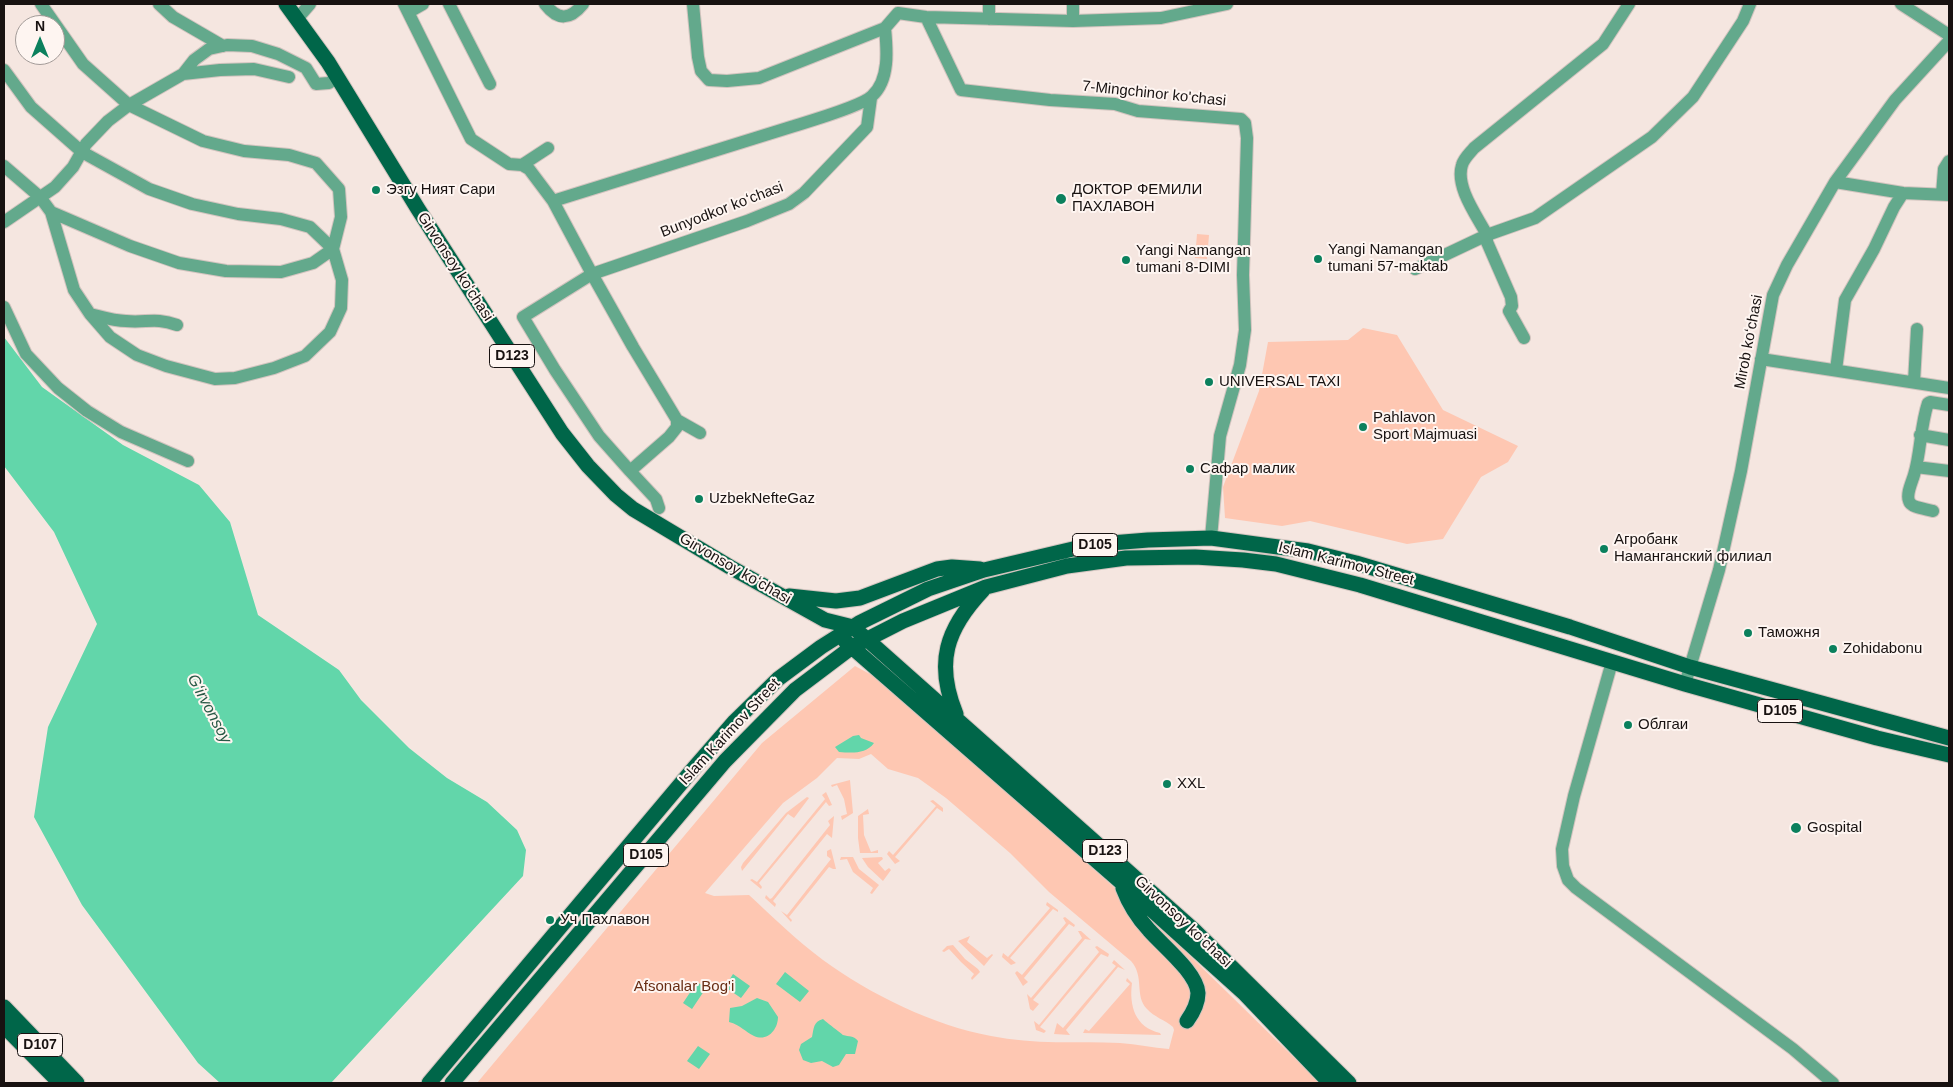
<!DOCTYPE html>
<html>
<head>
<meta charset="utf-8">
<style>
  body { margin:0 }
  #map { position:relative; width:1953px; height:1087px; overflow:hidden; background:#f5e6e0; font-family:Arial,sans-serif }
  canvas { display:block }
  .frame { position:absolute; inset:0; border:5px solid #181211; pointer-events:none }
  .north { position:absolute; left:15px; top:15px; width:50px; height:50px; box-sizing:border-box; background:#fef5f1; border:1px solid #a29a97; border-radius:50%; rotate:0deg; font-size:14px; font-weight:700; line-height:20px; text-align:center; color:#181211 }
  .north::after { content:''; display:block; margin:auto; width:18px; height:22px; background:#0b805d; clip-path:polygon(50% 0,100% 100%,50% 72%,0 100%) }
</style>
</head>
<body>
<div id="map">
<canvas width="1953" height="1087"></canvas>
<div class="frame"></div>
<div class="north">N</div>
</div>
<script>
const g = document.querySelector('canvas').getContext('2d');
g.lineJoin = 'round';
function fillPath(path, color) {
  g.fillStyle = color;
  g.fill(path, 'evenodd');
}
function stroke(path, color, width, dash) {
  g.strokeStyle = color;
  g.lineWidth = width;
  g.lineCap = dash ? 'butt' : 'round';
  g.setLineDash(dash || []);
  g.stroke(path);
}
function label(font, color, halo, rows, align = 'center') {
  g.font = font + ' Arial,sans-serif';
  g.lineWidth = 4;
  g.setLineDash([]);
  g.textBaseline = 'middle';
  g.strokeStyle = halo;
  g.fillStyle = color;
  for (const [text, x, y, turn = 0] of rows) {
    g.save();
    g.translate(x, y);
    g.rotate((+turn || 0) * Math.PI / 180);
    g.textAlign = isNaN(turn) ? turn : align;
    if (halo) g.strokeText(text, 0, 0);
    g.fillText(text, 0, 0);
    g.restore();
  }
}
fillPath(new Path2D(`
  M1197,234L1209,235L1207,259L1195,258Z
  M1363,328L1397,335L1443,410L1518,446L1508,462L1481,477L1443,539L1407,544L1310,521L1282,526L1225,518L1223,487L1259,391L1268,342L1348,340Z
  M855,666L883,681L1184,950L1320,1083H477L762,743ZM871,754L888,769L918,778L946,798L1010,853L1049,892L1131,961C1145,977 1134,996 1147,1009C1154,1017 1165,1020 1173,1027L1174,1030L1169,1049C1153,1048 1137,1044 1120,1043C1078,1041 1034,1045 991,1036C935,1026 869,994 823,960C796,940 773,917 749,895L714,896L705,893L783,803L817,778L837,758L859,759Z
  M850,780L853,813L842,820L841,816L847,814L844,799L837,785L832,787L831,785Z
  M826,792L832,805L829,806L826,802L759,883L762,887L761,889L750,880L752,879L757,882L825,799L822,795Z
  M807,797L809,798L794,818L788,814L742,871L741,867L743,863L786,813Z
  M933,800L943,808V812L937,808L895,857L900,861L895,864L887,854L889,851L893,855L936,806L930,801Z
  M868,809L869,814L863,815L864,835L871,852L878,850V853H860L858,838V816Z
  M834,816L832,838L827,834L773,901L776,904L775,907L765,898L766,895L770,899L772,898L830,825L828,821Z
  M831,849L836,869H833L829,867L789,917L792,920L791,922L781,911L787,915L831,859L827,856V851Z
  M841,857H853L859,869L879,885L872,894L870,893L873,888L853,872L847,859L840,860Z
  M882,857L883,859L878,863L885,871L889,868L891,870L883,881L868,867L862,858Z
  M1047,902L1058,910V912L1053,909L1010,958L1016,963L1011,965L1002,957L1003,953L1008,957L1050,908L1046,905Z
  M1065,917L1075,925L1074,927L1069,924L1024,978L1028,982L1023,986L1015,973L1017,971L1022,975L1066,923L1063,918Z
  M1078,931H1081L1091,940L1085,939L1033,1000L1039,1004L1033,1011L1030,1009L1027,994L1031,998L1082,938Z
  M970,936L967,942L987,958L992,954L993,955L984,966L958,941Z
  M953,945L965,959L978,969L980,972L972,980L971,978L974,974L961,962L949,949L944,952L942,951L947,946Z
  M1097,946L1109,954L1108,957L1101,954L1040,1027L1046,1031L1044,1033L1036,1030L1034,1021L1039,1025L1099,952L1095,947Z
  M1114,960L1125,970L1118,967L1066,1030L1070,1035L1054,1034L1057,1023L1063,1028L1116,966L1112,963Z
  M1127,978L1132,983C1129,1006 1135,1027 1160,1033L1161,1035L1083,1033L1085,1029L1089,1031L1130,984L1126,981Z`), '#fec7b2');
fillPath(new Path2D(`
  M4,337L42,387L123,445L199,485L230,522L258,615L339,670L361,700L409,748L447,778L487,802L517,830L526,850L523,876L331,1083H220L198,1063L82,905L34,817L48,727L97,624L54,532L4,466Z
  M859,735L861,738L874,743C866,754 853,753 839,752L835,747L853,736Z
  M785,972L809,991L800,1002L776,984Z
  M733,974L750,986L741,998L725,987Z
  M697,982L706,988L692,1009L683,1003Z
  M757,998L768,1002L778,1017C778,1029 768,1042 754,1036C745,1032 741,1025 729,1022L730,1008L742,1006Z
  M823,1019C825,1021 842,1034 843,1035C849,1037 853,1035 858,1041L855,1054H846L839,1065L833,1067L822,1061L811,1063L803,1060L799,1050L801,1044L812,1037C814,1028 813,1022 823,1019Z
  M698,1046L710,1054L699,1069L687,1061Z`), '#62d6aa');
const minor = new Path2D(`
  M41,4L83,64L129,105L203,141L244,151L289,155L316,163L339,189L341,217L333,249L313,263L281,272L226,271L179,263L130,246L51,212
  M159,4L173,17L223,46
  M404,4L471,139L509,164L522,165L529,169L553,201L592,274L523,317L555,370L599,436L630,471
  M449,4L490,84
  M545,4C558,21 570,20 583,4
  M693,4L698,57L701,71L709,80L727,81L759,78L885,28
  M989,4V19
  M1901,4L1949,35
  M409,12L423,4
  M898,13L926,17L1073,21L1161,18L1227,4
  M926,17L961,90L1050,100L1115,104L1138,111L1241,119L1245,123L1247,138L1243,275L1245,330L1240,365L1220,436L1211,538
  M297,19L310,4
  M1073,21V4
  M4,70L31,107L82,152L149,189L192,204L238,214L281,219L310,227L333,249L342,280L341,308L330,332L305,356L274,368L235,378L215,379L166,366L137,355L110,337L90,314L74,290L51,212L40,197L4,166
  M183,74L220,70L254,69L289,77
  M522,165L548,148
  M1835,182L1903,193L1949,195
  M1942,194L1944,169L1949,161
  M553,201C634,176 714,151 794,126C810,121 862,106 872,96C890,80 887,49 885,28L898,13
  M4,222L55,187L73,167L86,144L108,121L129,105L183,74L194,60L209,49L227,45L252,46L278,54L306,68L316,84L329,83L337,77
  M1415,269L1487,235L1535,218L1652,137L1693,97L1743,21L1750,4
  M4,307L26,354L58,388L87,411L121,432L188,461
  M90,314C102,317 114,321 126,321C147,323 155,317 177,325
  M1524,338L1509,311L1512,306L1511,297L1487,242V235C1477,216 1455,187 1462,165C1464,158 1470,153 1474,148L1603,44L1629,4
  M1761,359L1949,388
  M1836,370L1845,300L1874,249L1894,207L1903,193
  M1914,382L1917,329
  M677,420L700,433
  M1920,435L1949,440
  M1916,467L1949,471
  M659,508L656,499L630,471L669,437L677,427V420L633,347L592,274L747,221L789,204L804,193L867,127L871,98
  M1933,511C1927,509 1911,508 1909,501C1906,494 1912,482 1914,475C1921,452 1920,427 1928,403L1930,402L1949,405
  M1612,662L1574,796L1562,849L1563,866L1568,880L1576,888L1793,1049L1833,1083
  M1685,684L1719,570L1741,471L1773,295L1787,265L1835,182L1895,100L1949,41`);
const major = new Path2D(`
  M286,4L328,62L418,209L562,433L588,466L616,495L633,509L730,567L825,620L853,627L1194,930L1349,1083
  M789,596L836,601L860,598L937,569L952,567L980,569
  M845,641L1121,882L1245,994L1330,1083
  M956,714C935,663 946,629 983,590
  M1123,888C1129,904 1138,918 1149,930C1163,946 1197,973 1198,993C1198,1003 1192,1014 1187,1021
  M4,1007L77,1083
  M4,1026L60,1083
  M429,1083L694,768L735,721L778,679L821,647L859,623L928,589L984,570L1073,549L1111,543L1148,540L1211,538L1308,551L1356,563L1570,627L1690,667L1949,738
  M452,1083L725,761L795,690L852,647L903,621L986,587L1067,566L1126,558L1195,557L1243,560L1276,564L1360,585L1685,684L1877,738L1949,755`);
stroke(minor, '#d2c4bf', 14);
stroke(major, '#d2c4bf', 17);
stroke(minor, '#63a98c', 12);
stroke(major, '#006649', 15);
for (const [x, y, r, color] of [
  [376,190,5,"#0b805d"],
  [1061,199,6,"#0b805d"],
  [1318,259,5,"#0b805d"],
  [1126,260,5,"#0b805d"],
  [1209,382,5,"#0b805d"],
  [1363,427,5,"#0b805d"],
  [1190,469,5,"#0b805d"],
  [699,499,5,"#0b805d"],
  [1604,549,5,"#0b805d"],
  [1748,633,5,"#0b805d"],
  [1833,649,5,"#0b805d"],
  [1628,725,5,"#0b805d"],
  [1167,784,5,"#0b805d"],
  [1796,828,6,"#0b805d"],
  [550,920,5,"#0b805d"]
]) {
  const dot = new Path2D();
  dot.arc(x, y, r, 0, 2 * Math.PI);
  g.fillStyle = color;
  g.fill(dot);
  stroke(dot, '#fef5f1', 2);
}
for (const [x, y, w] of [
  [512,356,45],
  [1095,545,45],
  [1780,711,45],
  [1105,851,45],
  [646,855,45],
  [40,1045,45]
]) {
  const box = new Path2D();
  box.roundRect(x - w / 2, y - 11.5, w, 23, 4);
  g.fillStyle = '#fef5f1';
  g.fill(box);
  stroke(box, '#181211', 1);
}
label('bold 14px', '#181211', null, [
  ["D123",512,356],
  ["D105",1095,545],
  ["D105",1780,711],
  ["D123",1105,851],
  ["D105",646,855],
  ["D107",40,1045]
]);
label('15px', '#181211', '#fef5f1', [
  ["7-Mingchinor ko'chasi",1154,94,6],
  ["Bunyodkor koʻchasi",722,210,-21],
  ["Girvonsoy koʻchasi",455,267,57],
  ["Mirob koʻchasi",1749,342,-79],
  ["Islam Karimov Street",1346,564,14],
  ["Girvonsoy koʻchasi",735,569,30],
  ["Islam Karimov Street",730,732,-47],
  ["Girvonsoy koʻchasi",1183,922,43]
]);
label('15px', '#181211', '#fef5f1', [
  ["Эзгу Ният Сари",386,190],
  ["ДОКТОР ФЕМИЛИ",1072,190],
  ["ПАХЛАВОН",1072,207],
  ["Yangi Namangan",1328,250],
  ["tumani 57-maktab",1328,267],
  ["Yangi Namangan",1136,251],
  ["tumani 8-DIMI",1136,268],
  ["UNIVERSAL TAXI",1219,382],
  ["Pahlavon",1373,418],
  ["Sport Majmuasi",1373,435],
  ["Сафар малик",1200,469],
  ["UzbekNefteGaz",709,499],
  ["Агробанк",1614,540],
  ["Наманганский филиал",1614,557],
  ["Таможня",1758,633],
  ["Zohidabonu",1843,649],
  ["Облгаи",1638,725],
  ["XXL",1177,784],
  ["Gospital",1807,828],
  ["Уч Пахлавон",560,920]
], 'left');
label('15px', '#682d14', '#fef5f1', [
  ["Afsonalar Bog'i",684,987]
]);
label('italic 16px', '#295946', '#fef5f1', [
  ["G‘irvonsoy",209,709,62]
]);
</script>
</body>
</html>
